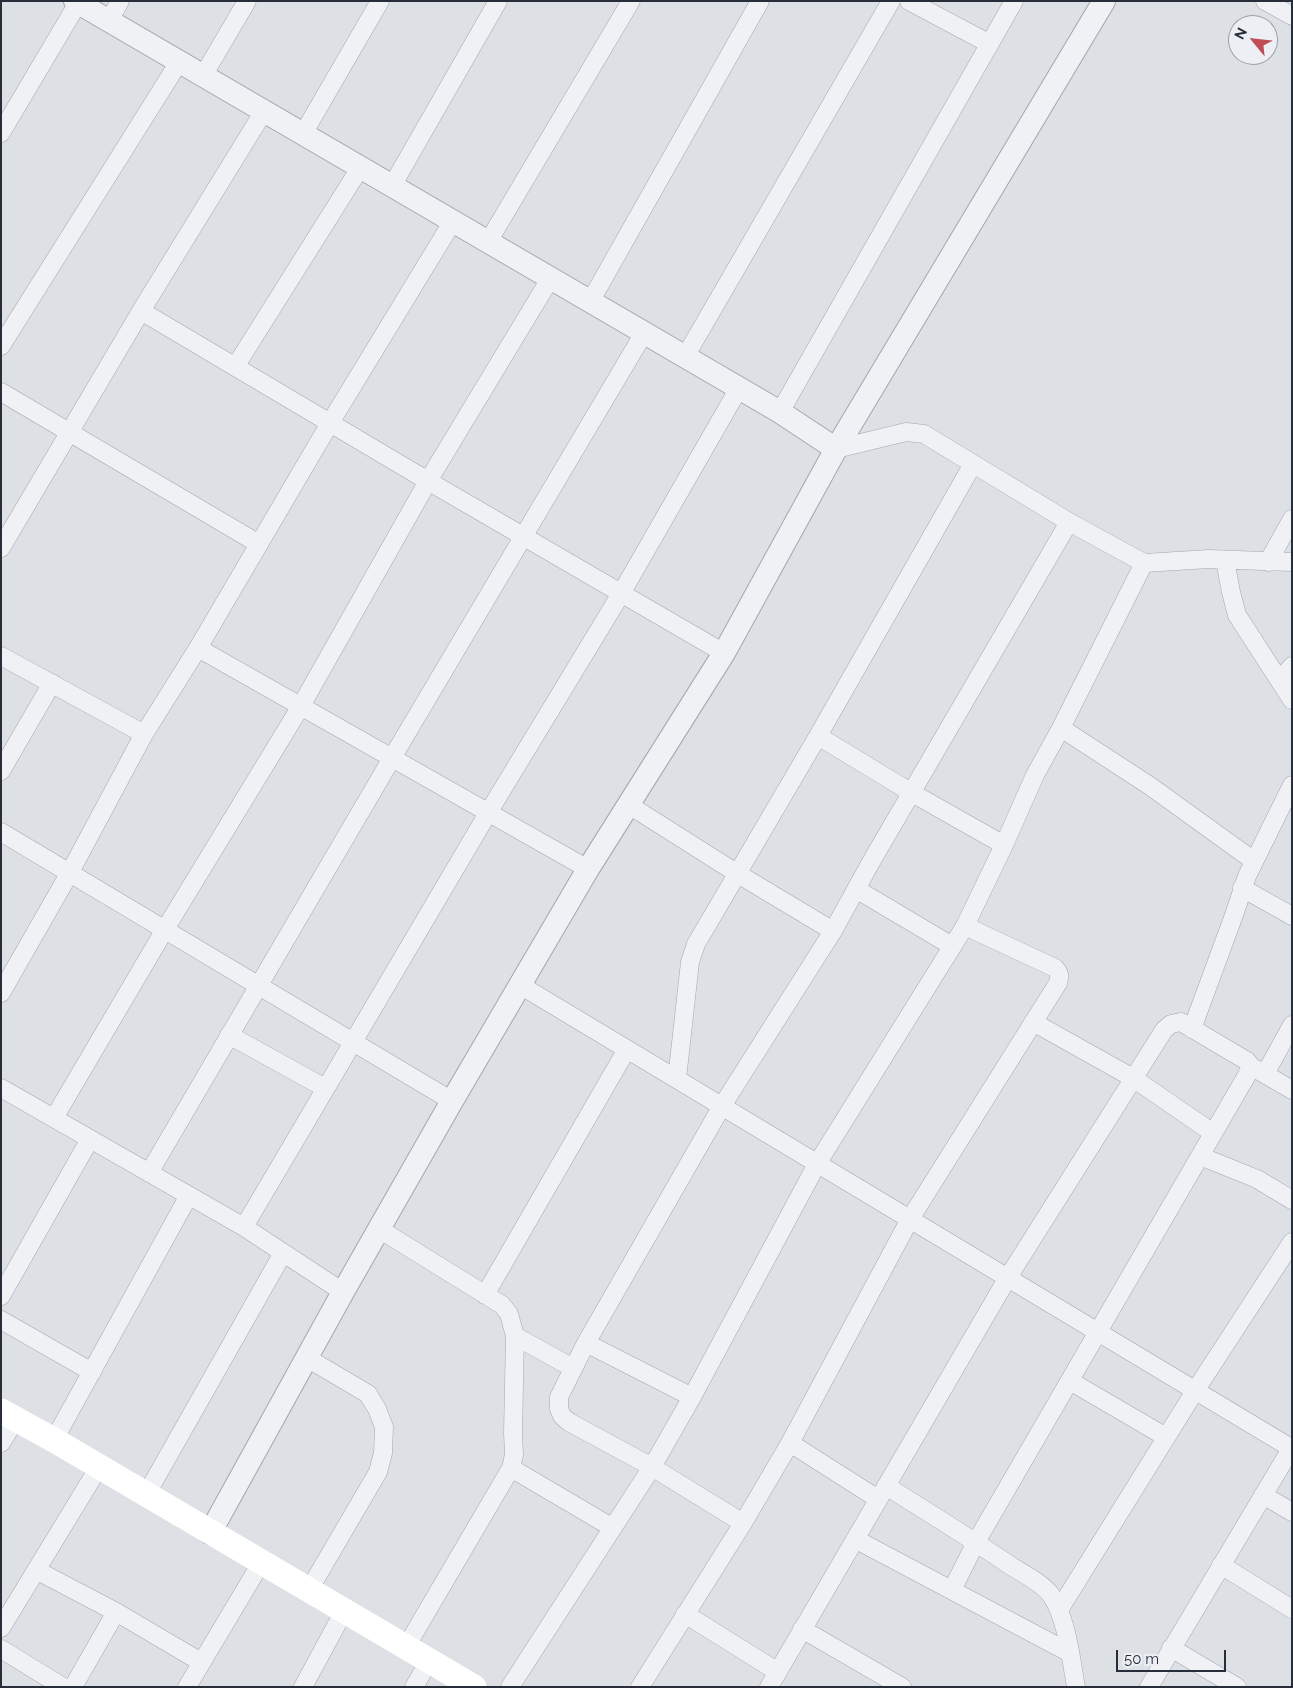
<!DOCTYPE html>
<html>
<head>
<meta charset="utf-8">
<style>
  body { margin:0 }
  #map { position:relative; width:1293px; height:1688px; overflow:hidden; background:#dde0e5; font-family:Raleway,sans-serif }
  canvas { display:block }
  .frame { position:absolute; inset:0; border:2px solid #282d3a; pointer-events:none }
  .north { position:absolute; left:1228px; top:15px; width:50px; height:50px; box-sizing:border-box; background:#eceff3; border:1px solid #9ea1a9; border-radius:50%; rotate:298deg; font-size:14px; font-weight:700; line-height:20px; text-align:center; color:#282d3a }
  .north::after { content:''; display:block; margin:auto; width:18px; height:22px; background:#bf4e56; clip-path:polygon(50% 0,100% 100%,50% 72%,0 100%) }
  .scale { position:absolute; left:1116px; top:1650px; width:110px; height:22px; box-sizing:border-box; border:2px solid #282d3a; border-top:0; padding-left:6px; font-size:15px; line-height:18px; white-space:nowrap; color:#282d3a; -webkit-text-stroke:4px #eceff3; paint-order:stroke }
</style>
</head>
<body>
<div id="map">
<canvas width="1293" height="1688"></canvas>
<div class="frame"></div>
<div class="north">N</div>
<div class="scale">50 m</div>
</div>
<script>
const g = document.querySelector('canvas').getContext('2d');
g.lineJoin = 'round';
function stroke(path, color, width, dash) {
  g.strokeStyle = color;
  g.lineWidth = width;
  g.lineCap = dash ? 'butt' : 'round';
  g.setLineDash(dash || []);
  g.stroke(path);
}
const minor = new Path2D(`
  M909,1L990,44
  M1265,1L1292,16
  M109,21L120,1
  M203,76L247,1
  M264,111L141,311L428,481L724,653
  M1,133L78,3
  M303,134L380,1
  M392,186L498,1
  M488,242L631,1
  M590,302L760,1
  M1,346L179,62
  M685,357L891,1
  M235,367L360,168
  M1,392L259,544
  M780,412L1014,1
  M836,449L906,432L924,434L1069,522L1144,563L1209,559L1292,562
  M1,548L141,311
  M1225,560L1231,592L1237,615L1292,700
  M1268,562L1292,519
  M198,648L588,869
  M1,656L144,734
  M1280,680L1292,666
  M1061,728L1150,786L1254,861
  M818,736L912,793L1004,845
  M1,771L52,683
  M629,805L738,874L833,931
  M1,832L452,1101
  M1242,888L1292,916
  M856,889L952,946
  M520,985L1291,1448
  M1,993L69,874L144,734L198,648L330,423L453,221
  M1033,1022L1133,1078L1213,1133
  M1192,1029L1234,915L1247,876L1292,785
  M229,1035L325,1088
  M1256,1069L1292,1090
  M1265,1074L1292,1025
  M677,1079L690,962L696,944L818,736L973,464
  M1,1088L244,1227L343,1292
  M54,1118L164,931L301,706L428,481L550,279
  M1200,1156L1257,1179L1292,1200
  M149,1173L392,758L644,333
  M244,1227L488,813L622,592L739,388
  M379,1229L502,1305L509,1314L515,1336L513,1433L514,1455L511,1468L406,1647
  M485,1295L627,1049
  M1,1296L90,1139
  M1,1320L92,1372
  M515,1336L573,1368
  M586,1343L692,1397
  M307,1358L368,1394L377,1409L384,1427L383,1453L378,1472L309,1590
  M1070,1381L1166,1437
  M54,1440L188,1197
  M1,1443L16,1419
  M790,1443L878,1499
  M511,1468L613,1528
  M886,1486C928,1512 970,1538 1011,1566C1024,1574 1042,1583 1051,1595C1067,1619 1071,1659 1076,1687
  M146,1495L283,1253
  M1263,1495L1292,1512
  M743,1523L652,1467L569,1422L562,1416L559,1409V1397L586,1343L722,1106L833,931L871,862L1069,522
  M855,1539L1070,1653
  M1221,1565L1292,1609
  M36,1570L116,1612L201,1662
  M1059,1610L1195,1391L1292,1242
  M685,1614L778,1672
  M1,1628L99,1467
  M802,1629L902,1687
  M1171,1648L1237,1687
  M1,1649L63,1687
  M73,1687L116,1612
  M187,1687L261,1563
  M303,1687L344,1611
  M414,1687L429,1661
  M510,1687L652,1467L692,1397L817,1164L965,926L1004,845L1035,775L1061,728L1144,563
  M640,1687L743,1523L790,1443L910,1219L1058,983C1060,976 1060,973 1055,968L965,926
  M769,1687L1007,1279L1164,1030L1171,1024L1181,1022L1247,1061L1251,1066L1247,1075L976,1542L952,1590
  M1149,1687L1292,1447`);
const tertiary = new Path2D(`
  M75,1L780,412L836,449
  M210,1533L343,1292L452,1101L588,869L724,653L836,449L1104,1`);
stroke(minor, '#a3a7ae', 19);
stroke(tertiary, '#a3a7ae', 24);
stroke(minor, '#eff1f4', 18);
stroke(tertiary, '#eff1f4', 22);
stroke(new Path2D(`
  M1,1411L54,1440L474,1687`), '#fff', 25);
</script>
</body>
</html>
